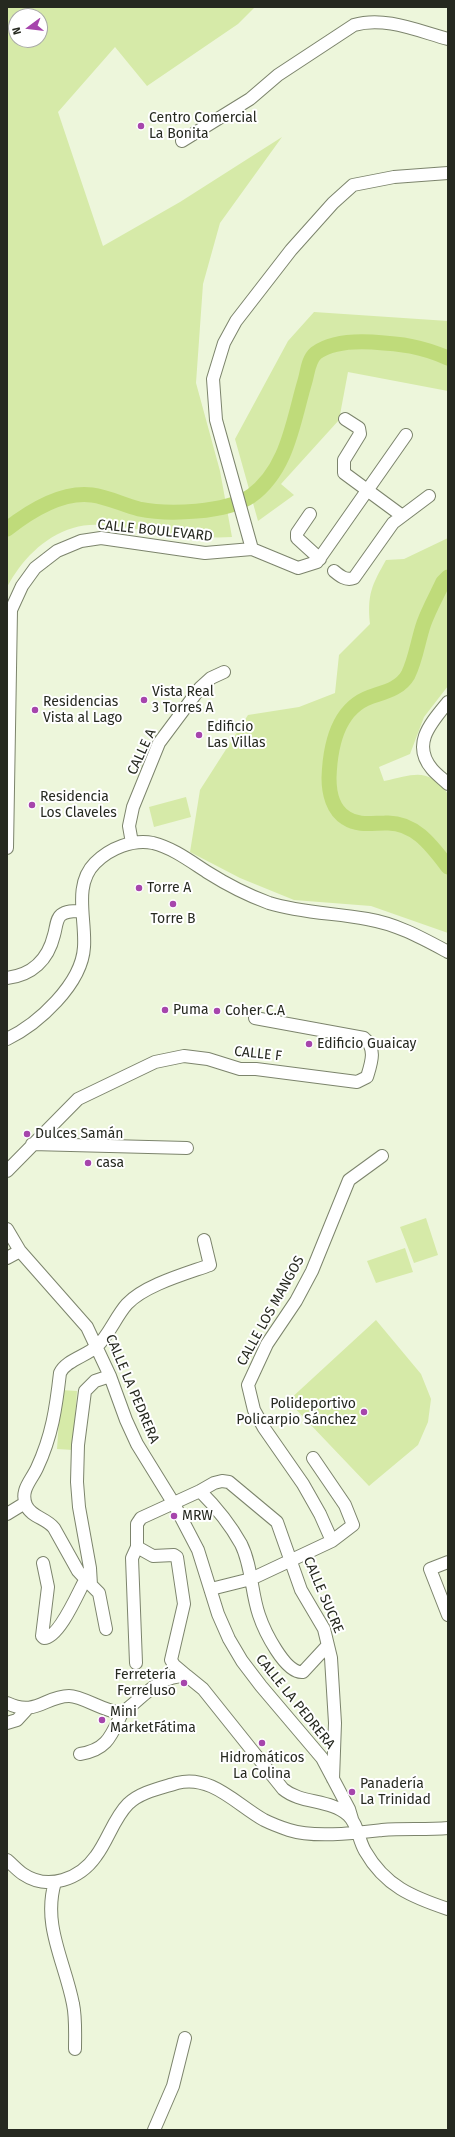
<!DOCTYPE html>
<html>
<head>
<meta charset="utf-8">
<style>
  body { margin:0 }
  #map { position:relative; width:455px; height:2137px; overflow:hidden; background:#edf6db; font-family:"Fira Sans",sans-serif }
  canvas { display:block }
  .frame { position:absolute; inset:0; border:8px solid #262920; pointer-events:none }
  .north { position:absolute; left:8px; top:8px; width:40px; height:40px; box-sizing:border-box; background:#fff; border:1px solid #a8a9a6; border-radius:50%; rotate:255deg; font-size:11px; font-weight:700; line-height:16px; text-align:center; color:#262920 }
  .north::after { content:''; display:block; margin:auto; width:14px; height:18px; background:#a645ac; clip-path:polygon(50% 0,100% 100%,50% 72%,0 100%) }
</style>
</head>
<body>
<div id="map">
<canvas width="455" height="2137"></canvas>
<div class="frame"></div>
<div class="north">N</div>
</div>
<script>
const g = document.querySelector('canvas').getContext('2d');
g.lineJoin = 'round';
function fillPath(path, color) {
  g.fillStyle = color;
  g.fill(path, 'evenodd');
}
function stroke(path, color, width, dash) {
  g.strokeStyle = color;
  g.lineWidth = width;
  g.lineCap = dash ? 'butt' : 'round';
  g.setLineDash(dash || []);
  g.stroke(path);
}
function label(font, color, halo, rows, align = 'center') {
  g.font = font + ' "Fira Sans",sans-serif';
  g.lineWidth = 4;
  g.setLineDash([]);
  g.textBaseline = 'middle';
  g.strokeStyle = halo;
  g.fillStyle = color;
  for (const [text, x, y, turn = 0] of rows) {
    g.save();
    g.translate(x, y);
    g.rotate((+turn || 0) * Math.PI / 180);
    g.textAlign = isNaN(turn) ? turn : align;
    if (halo) g.strokeText(text, 0, 0);
    g.fillText(text, 0, 0);
    g.restore();
  }
}
fillPath(new Path2D(`
  M7,7H255L238,24L147,86L115,47L58,112L103,246L180,202L282,137L220,223L203,284L196,383L220,471L232,537C198,539 164,533 130,528C111,526 91,522 73,528C43,537 21,561 7,587ZM16,16H40V40H16Z
  M314,312L448,321V391L348,372L339,420L281,484L294,495L258,521L235,439L288,341Z
  M448,538V686L424,717L410,754L379,767L384,781C414,775 427,766 448,794V933L371,906L294,900L240,878L190,852L200,790L248,715L299,707L335,693L339,655L370,624C367,594 372,585 386,560L404,559Z
  M186,797L191,817L154,827L149,807Z
  M426,1218L438,1255L414,1263L400,1227Z
  M405,1248L413,1272L376,1283L367,1261Z
  M376,1320L421,1374L431,1399L428,1422L418,1445L369,1486L288,1401Z
  M61,1390L77,1391L73,1450L57,1449Z`), '#d6eaa8');
stroke(new Path2D(`
  M7,529C30,511 62,491 92,495C108,497 123,505 139,509C168,515 226,513 251,496C288,469 293,421 305,381C308,371 308,360 316,353C331,342 354,341 372,342C402,344 420,346 448,358
  M448,577L443,582C437,595 429,609 424,623C418,640 416,659 408,675C400,689 384,692 370,697C337,709 330,747 329,778C329,793 333,810 346,818C358,826 372,823 385,823C414,821 432,846 448,867`), '#bfdb7a', 15);
const minor = new Path2D(`
  M182,141L250,99L278,75L354,25C385,16 418,31 448,39
  M345,419L359,428L360,434L344,460V473L401,515
  M310,514L297,533V538L320,559
  M252,549L298,568L317,562L406,435
  M334,571C340,576 346,581 354,578L393,523L429,496
  M448,702C431,723 411,744 432,769C437,775 443,779 448,784
  M132,843L129,826L133,807L159,743L200,688L211,678L224,672
  M7,848L11,610L22,586L35,568L57,551L81,541L101,538L205,553L252,549L216,420L213,379L224,343L236,321L291,250L333,203L353,185L394,177L448,173
  M7,978C32,975 48,960 54,935C56,929 56,919 61,915C67,910 76,911 82,911
  M7,1039C38,1024 82,984 84,947C86,919 73,885 95,863C110,848 133,839 153,843C173,848 190,861 207,872C226,884 247,895 269,903C301,913 335,913 367,919C397,924 422,938 448,952
  M32,1144L187,1148
  M7,1171L78,1099L155,1062L184,1056L208,1059L240,1069H256L357,1082L367,1077C371,1064 377,1048 364,1038L255,1018
  M7,1229L20,1251L87,1327L110,1376L126,1420L137,1444L174,1504L198,1550L218,1614L229,1639L242,1661L261,1686L322,1758L349,1809L352,1819
  M7,1258L20,1251
  M313,1458L345,1505L353,1525L332,1541
  M200,1491C215,1506 231,1526 241,1544C252,1566 251,1592 259,1615C264,1630 285,1674 303,1672L328,1645
  M7,1514L25,1503
  M448,1562L430,1569L448,1615
  M43,1563L48,1587L42,1636L44,1638C59,1638 78,1593 85,1580
  M91,1585L78,1571L54,1528C46,1518 31,1517 26,1505C20,1490 31,1481 37,1468C52,1436 56,1408 60,1373C66,1360 87,1356 97,1346C108,1337 116,1316 127,1304C145,1285 185,1274 210,1265L204,1240
  M211,1589L251,1579L332,1541L320,1514L303,1484L264,1428L254,1410L248,1385L267,1344L296,1301L312,1271L349,1180L382,1156
  M106,1629L99,1593L91,1585L90,1568L79,1507L77,1482L78,1445L85,1391L95,1381L110,1376
  M136,1663L132,1558L137,1547
  M187,1676L174,1665L171,1660L184,1604L177,1557L174,1555L153,1556L137,1547V1524L141,1518L200,1491L214,1483L222,1481L229,1482L277,1522L301,1590L324,1629L331,1658L335,1723L333,1779
  M7,1703C36,1717 45,1696 69,1696C83,1696 104,1712 122,1713C144,1697 158,1675 187,1676L203,1689L283,1789C301,1804 330,1799 348,1815C358,1824 358,1839 365,1851C385,1886 412,1897 448,1909
  M7,1723L17,1720L28,1708
  M80,1754C107,1750 111,1736 122,1713
  M7,1860C12,1864 17,1870 23,1874C48,1891 80,1879 96,1856C108,1840 114,1818 128,1804C140,1792 161,1788 177,1783C211,1774 237,1805 264,1820C272,1824 280,1827 289,1830C314,1838 355,1833 382,1830C404,1828 426,1830 448,1828
  M55,1882C42,1925 65,1962 73,2004C76,2018 75,2035 75,2049
  M154,2130L173,2086L185,2038`);
stroke(minor, '#7c846c', 14);
stroke(minor, '#fff', 12);
for (const [x, y, r, color] of [
  [141,126,4,"#a645ac"],
  [144,700,4,"#a645ac"],
  [35,710,4,"#a645ac"],
  [199,735,4,"#a645ac"],
  [32,805,4,"#a645ac"],
  [139,888,4,"#a645ac"],
  [173,904,4,"#a645ac"],
  [165,1010,4,"#a645ac"],
  [217,1011,4,"#a645ac"],
  [309,1044,4,"#a645ac"],
  [27,1134,4,"#a645ac"],
  [88,1163,4,"#a645ac"],
  [364,1412,4,"#a645ac"],
  [174,1516,4,"#a645ac"],
  [184,1683,4,"#a645ac"],
  [102,1720,4,"#a645ac"],
  [262,1743,4,"#a645ac"],
  [352,1792,4,"#a645ac"]
]) {
  const dot = new Path2D();
  dot.arc(x, y, r, 0, 2 * Math.PI);
  g.fillStyle = color;
  g.fill(dot);
  stroke(dot, '#fff', 1.5);
}
label('14px', '#262920', '#fff', [
  ["Centro Comercial",149,118],
  ["La Bonita",149,134],
  ["Vista Real",152,692],
  ["3 Torres A",152,708],
  ["Residencias",43,702],
  ["Vista al Lago",43,718],
  ["Edificio",207,727],
  ["Las Villas",207,743],
  ["Residencia",40,797],
  ["Los Claveles",40,813],
  ["Torre A",147,888],
  ["Torre B",173,919,"center"],
  ["Puma",173,1010],
  ["Coher C.A",225,1011],
  ["Edificio Guaicay",317,1044],
  ["Dulces Samán",35,1134],
  ["casa",96,1163],
  ["Polideportivo",356,1404,"right"],
  ["Policarpio Sánchez",356,1420,"right"],
  ["MRW",182,1516],
  ["Ferretería",176,1675,"right"],
  ["Ferreluso",176,1691,"right"],
  ["Mini",110,1712],
  ["MarketFátima",110,1728],
  ["Hidromáticos",262,1758,"center"],
  ["La Colina",262,1774,"center"],
  ["Panadería",360,1784],
  ["La Trinidad",360,1800]
], 'left');
label('14px', '#262920', '#fff', [
  ["CALLE BOULEVARD",155,531,6],
  ["CALLE A",142,752,-65],
  ["CALLE F",258,1054,6],
  ["CALLE LOS MANGOS",271,1311,-61],
  ["CALLE LA PEDRERA",132,1389,67],
  ["CALLE SUCRE",323,1595,67],
  ["CALLE LA PEDRERA",295,1702,51]
]);
</script>
</body>
</html>
